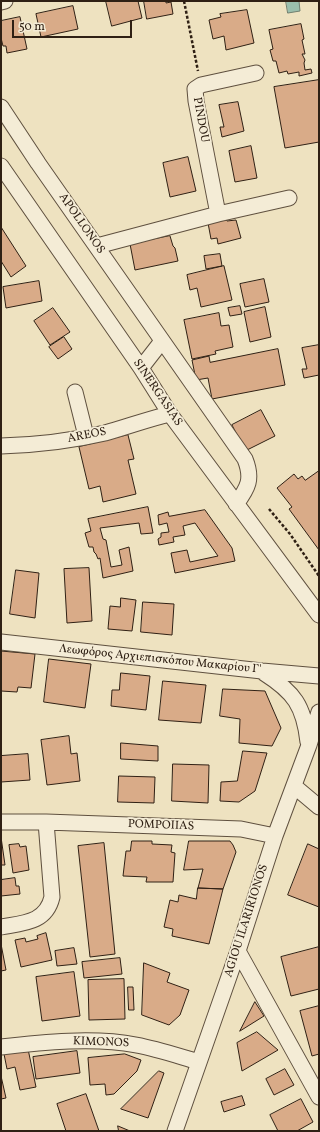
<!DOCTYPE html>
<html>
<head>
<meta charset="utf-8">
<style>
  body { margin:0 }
  #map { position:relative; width:320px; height:1132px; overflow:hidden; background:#eee2c0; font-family:Vollkorn,serif }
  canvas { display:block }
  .frame { position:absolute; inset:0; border:2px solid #2f2014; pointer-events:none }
  .scale { position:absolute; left:12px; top:20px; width:120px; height:18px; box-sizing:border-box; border:2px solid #2f2014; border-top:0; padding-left:5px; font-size:12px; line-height:14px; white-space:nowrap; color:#2f2014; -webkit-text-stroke:3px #f4ecd6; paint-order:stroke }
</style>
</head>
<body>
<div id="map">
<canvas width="320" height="1132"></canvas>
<div class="frame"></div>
<div class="scale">50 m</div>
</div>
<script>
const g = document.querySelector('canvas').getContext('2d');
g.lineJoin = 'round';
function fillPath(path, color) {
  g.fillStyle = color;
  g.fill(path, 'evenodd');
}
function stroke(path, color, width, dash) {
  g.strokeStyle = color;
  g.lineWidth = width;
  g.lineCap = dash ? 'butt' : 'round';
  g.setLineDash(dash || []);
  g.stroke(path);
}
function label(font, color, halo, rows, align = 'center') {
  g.font = font + ' Vollkorn,serif';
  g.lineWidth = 3.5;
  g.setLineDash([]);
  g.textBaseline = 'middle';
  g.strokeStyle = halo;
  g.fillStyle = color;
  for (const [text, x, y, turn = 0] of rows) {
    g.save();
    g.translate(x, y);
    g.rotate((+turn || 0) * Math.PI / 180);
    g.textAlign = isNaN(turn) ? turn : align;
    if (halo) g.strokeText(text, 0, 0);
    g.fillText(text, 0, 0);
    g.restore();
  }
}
const water = new Path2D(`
  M286,1H299L300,11L288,13Z`);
fillPath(water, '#9bbfac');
stroke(water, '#707f6f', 1);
const building = new Path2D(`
  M106,1H138L142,18L112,26Z
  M144,1H166V3L171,2L173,14L147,19Z
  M73,6L78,29L41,37L36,14Z
  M247,10L254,43L226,50L224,36L213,39L209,20L221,17L220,14Z
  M20,17L27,49L7,53L6,46H3L1,38V21Z
  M301,24L304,39L302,40L305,54H302L305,60L304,63L305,70L311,69L312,73L299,76V72L288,74L287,71L279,73L276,61H273L270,50L273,49L269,30Z
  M319,80V142L285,148L274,87Z
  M238,102L244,131L222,137L220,127H224L219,105Z
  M251,146L257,178L235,182L229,151Z
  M188,157L196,191L170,197L163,163Z
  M226,219L227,221L236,220L241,238L218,244L217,238L211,239L208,223Z
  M1,227L26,266L11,277L1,261Z
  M170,236L173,246L175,248L178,261L135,270L130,244Z
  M220,254L222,266L206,269L204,256Z
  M224,266L232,300L201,307L197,288L190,290L187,275Z
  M264,279L269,302L245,307L240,284Z
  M39,281L42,301L6,308L3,287Z
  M240,306L242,314L230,316L228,308Z
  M265,307L271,337L250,342L244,312Z
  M53,308L70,332L50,345L34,321Z
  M219,313L221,326L229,325L233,347L215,351L216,354L192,359L184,320Z
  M64,337L72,349L58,359L49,347Z
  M319,345V375L304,378L302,369H307L302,348Z
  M278,349L285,385L212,399L208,378L196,380L192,360L209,356L210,362Z
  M261,410L275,436L245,451L232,425Z
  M128,435L134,459L128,460L136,494L103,502L100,486L89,489L79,447Z
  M319,471V550L289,509L292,507L277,488L294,474L298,479L302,476L305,480Z
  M148,507L153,533L141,534L139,523L100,528L103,539L106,540L111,567L122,565L119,550L129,547L133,571L103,578L100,558L98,559L96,554L94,552L93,547H89L85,533L91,531L88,519Z
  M205,510L232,548L235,561L175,573L171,553L187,550L190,562L218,556L195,523L183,526L185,535L173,537L174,542L159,545L158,539L161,537V533L169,532L167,523L159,525L158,515L168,512L169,516Z
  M89,568L92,621L67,623L64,569Z
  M16,570L39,573L35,618L10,614Z
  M121,598L136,600L132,631L108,629L110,606L120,607Z
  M143,602L174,604L172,635L141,632Z
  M1,651L35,654L31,688L18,687L17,692L1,691Z
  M49,659L91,664L85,708L44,702Z
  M121,673L150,676L146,710L111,706L112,690H119Z
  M163,681L206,685L201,723L159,720Z
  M223,689L265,691L281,728L272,746L239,743L240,719L220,716Z
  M69,736L71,754L77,753L80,781L47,785L41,740Z
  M121,743L158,746V761L121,759Z
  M243,751L267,753L255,791L239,802L220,801L221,782L237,781Z
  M28,754L30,780L1,782V756Z
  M173,764L209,765L208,803L172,801Z
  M119,776L155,777L154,803L118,802Z
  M1,837L5,865H1Z
  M132,841H152V844L172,845L171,852L175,853L173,882H146L147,877L123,876L126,851H130Z
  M189,841H230L233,845L236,852L223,889L198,888L203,869L184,870Z
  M104,843L115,954L90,957L78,846Z
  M19,844L20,847L26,846L29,870L13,873L9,845Z
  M308,844L319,849V907L288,895Z
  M15,878L16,886H19L20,894L1,896V880Z
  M198,888L223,889L209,944L172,936L173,929L164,927L170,900L178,902L179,895L196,899Z
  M46,933L52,960L21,967L15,940L25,938L26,942L38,939L37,936Z
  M1,944L6,970L1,971Z
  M319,947V989L291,996L281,957Z
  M74,948L77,964L57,966L55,951Z
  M120,958L122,974L84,978L82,962Z
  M144,963L170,973L167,982L189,990L180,1015L169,1025L142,1015Z
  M74,972L80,1016L42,1021L36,977Z
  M124,979L125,1019L89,1020L88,980Z
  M128,987H133L134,1010H129Z
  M255,1002L264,1016L240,1031Z
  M319,1006V1054L312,1056L300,1011Z
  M257,1032L278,1050L242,1071L237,1043Z
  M28,1049L36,1087L20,1090L15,1067L7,1069L4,1054Z
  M77,1051L80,1073L36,1079L33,1057Z
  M125,1054L141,1060L137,1071L114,1094L106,1095L105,1084L90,1085L88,1058Z
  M285,1069L294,1085L274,1095L266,1079Z
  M159,1071L164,1073L148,1118L121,1109Z
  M1,1076L6,1098L1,1099Z
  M86,1094L99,1131H66L57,1104Z
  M242,1096L245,1105L224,1112L221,1102Z
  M301,1099L313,1122L297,1131H278L270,1115Z
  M118,1126L130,1131H119Z`);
fillPath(building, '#d9ab88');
stroke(building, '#2f2014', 1);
const minor = new Path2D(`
  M1,2L5,1
  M1,107L38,163L245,459C253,479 248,488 236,504
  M1,166L141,368L170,414L319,615
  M218,214L196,101L195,89L201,85L256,73
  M97,246L218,214L289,198
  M141,368L162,341
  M75,392L86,436
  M1,446C36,445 71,441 105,433C127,427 148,419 170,414
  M1,642L262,671L319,676
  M264,673C294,692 304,706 308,742
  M294,786L319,807
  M1,822H46L241,829L275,836
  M1,927C23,923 46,923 52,897L46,822
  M238,951L319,1097
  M1,1047C43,1042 95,1037 136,1045C158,1049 178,1056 199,1062
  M175,1131L238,951L275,836L309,745L319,712`);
stroke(minor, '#5f503f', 17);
stroke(new Path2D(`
  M184,1L198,71
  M269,509L290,534L319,576`), '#2f2014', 2.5, [3, 2]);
stroke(minor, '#f4ecd6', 15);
label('12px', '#2f2014', '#f4ecd6', [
  ["PINDOU",200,120,80],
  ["APOLLONOS",81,224,55],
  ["SINERGASIAS",157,393,56],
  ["AREOS",87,436,-11],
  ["Λεωφόρος Αρχιεπισκόπου Μακαρίου Γ'",160,660,6],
  ["POMPOIIAS",161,826,2],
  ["AGIOU ILARIRIONOS",247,921,-72],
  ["KIMONOS",101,1043,2]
]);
</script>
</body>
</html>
